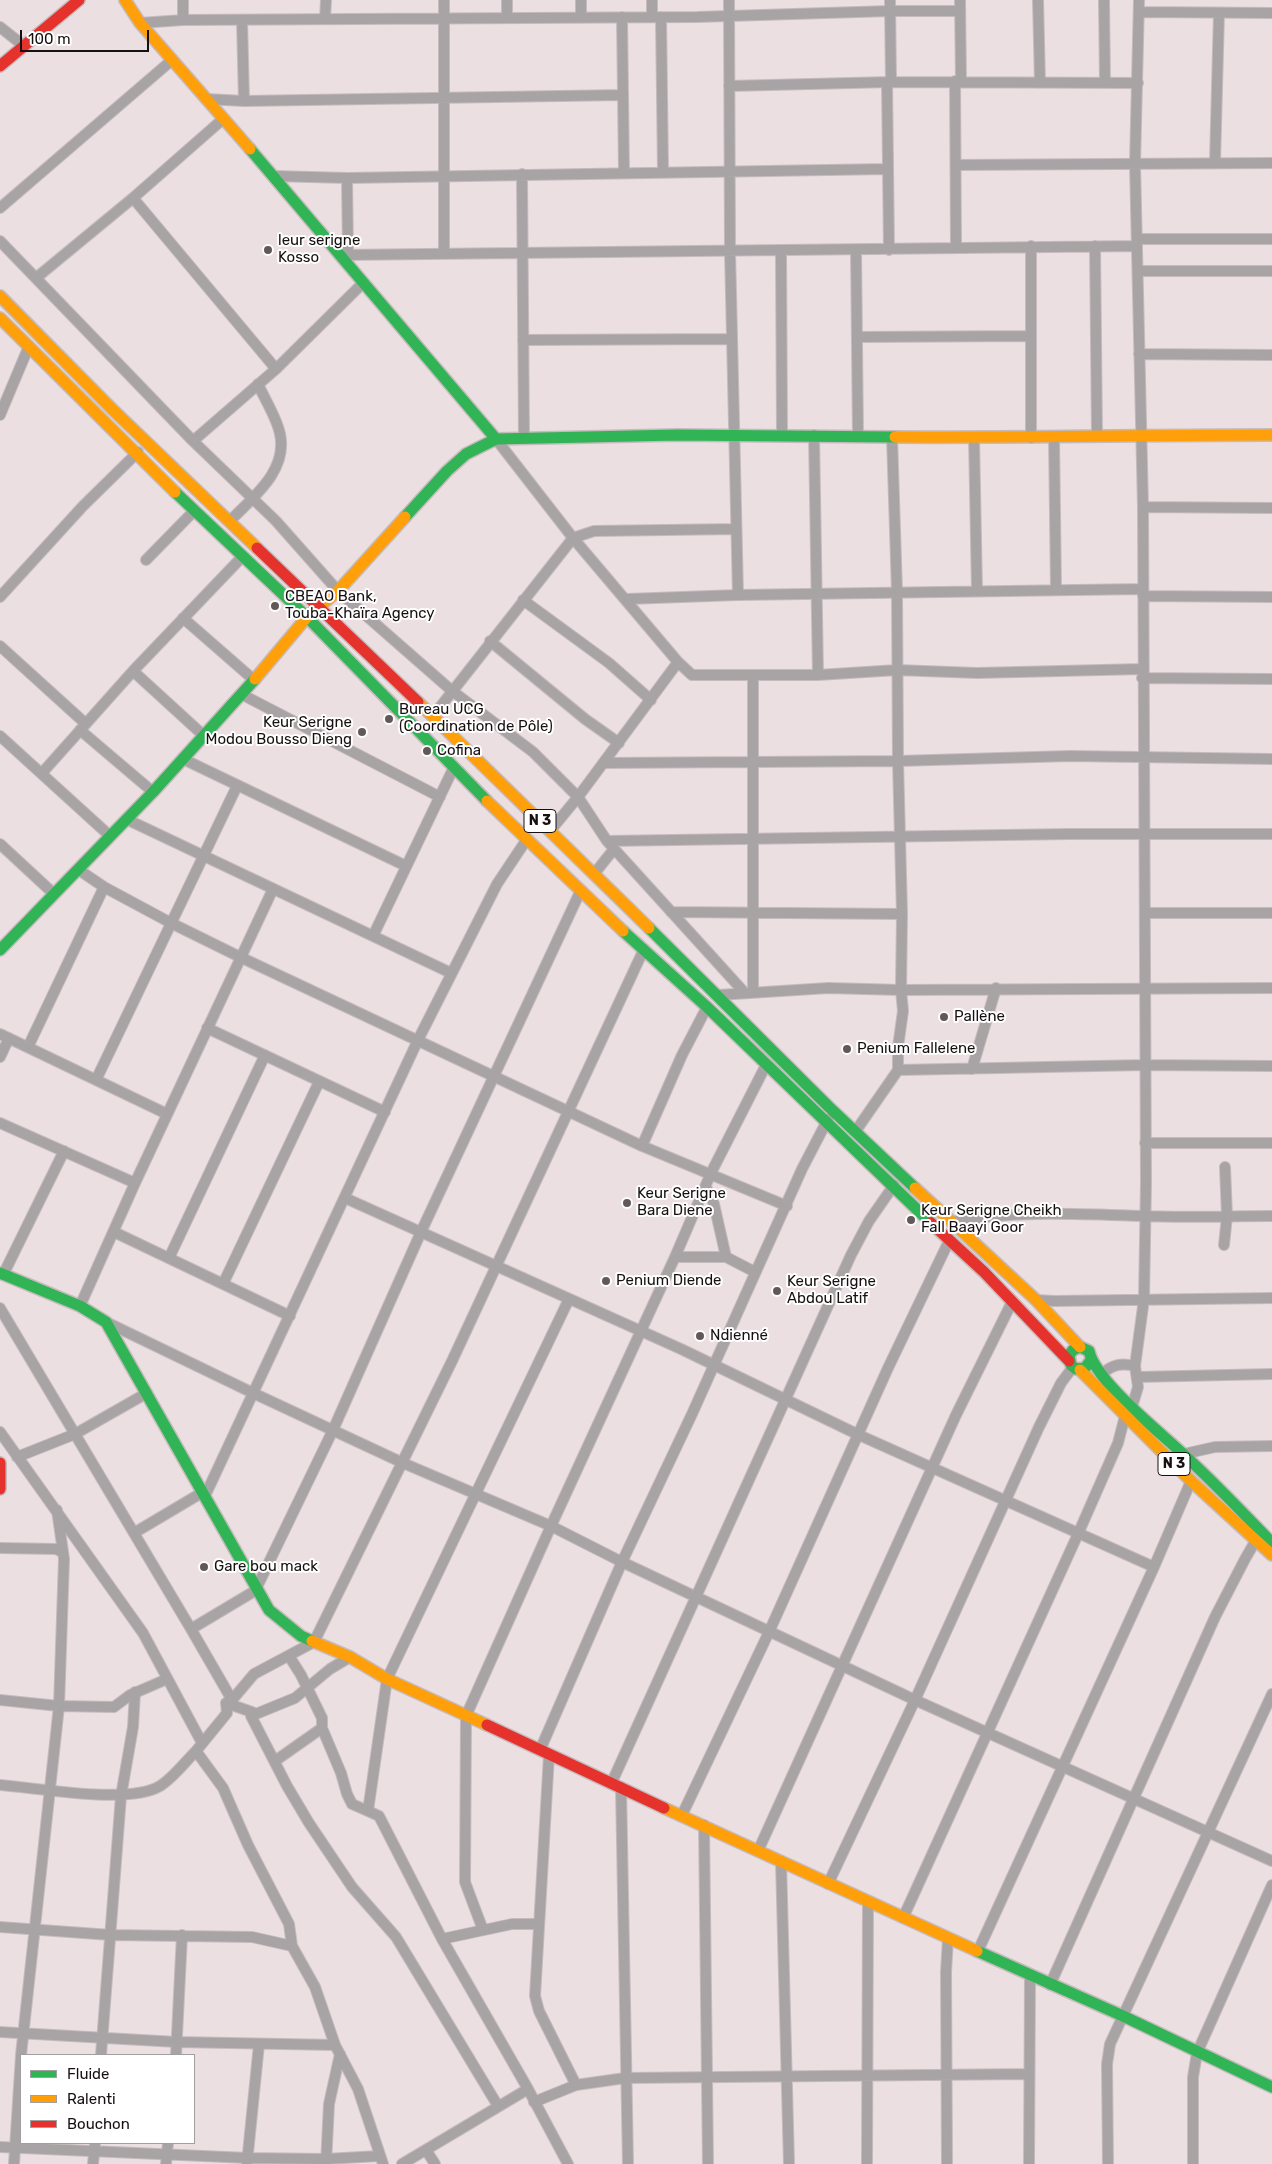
<!DOCTYPE html>
<html>
<head>
<meta charset="utf-8">
<style>
  body { margin:0 }
  #map { position:relative; width:1272px; height:2164px; overflow:hidden; background:#ecdfe2; font-family:Rubik,sans-serif }
  canvas { display:block }
  .legend { position:absolute; left:20px; top:2054px; width:175px; height:90px; box-sizing:border-box; background:#fff; border:1px solid #a29fa0; margin:0; padding:6px 9px; list-style:none; font-size:15px; color:#171011 }
  .legend li { display:flex; align-items:center; gap:10px; height:25px }
  .legend b { width:25px; border:1px solid #a29fa0 }
  .scale { position:absolute; left:20px; top:30px; width:129px; height:22px; box-sizing:border-box; border:2px solid #171011; border-top:0; padding-left:6px; font-size:15px; line-height:18px; white-space:nowrap; color:#171011; -webkit-text-stroke:4px #fff; paint-order:stroke }
</style>
</head>
<body>
<div id="map">
<canvas width="1272" height="2164"></canvas>
<ul class="legend">
<li><b style="height:6px;background:#30b455"></b>Fluide</li>
<li><b style="height:6px;background:#ff9f0a"></b>Ralenti</li>
<li><b style="height:6px;background:#e5322d"></b>Bouchon</li>
</ul>
<div class="scale">100 m</div>
</div>
<script>
const g = document.querySelector('canvas').getContext('2d');
g.lineJoin = 'round';
function stroke(path, color, width, dash) {
  g.strokeStyle = color;
  g.lineWidth = width;
  g.lineCap = dash ? 'butt' : 'round';
  g.setLineDash(dash || []);
  g.stroke(path);
}
function label(font, color, halo, rows, align = 'center') {
  g.font = font + ' Rubik,sans-serif';
  g.lineWidth = 4;
  g.setLineDash([]);
  g.textBaseline = 'middle';
  g.strokeStyle = halo;
  g.fillStyle = color;
  for (const [text, x, y, turn = 0] of rows) {
    g.save();
    g.translate(x, y);
    g.rotate((+turn || 0) * Math.PI / 180);
    g.textAlign = isNaN(turn) ? turn : align;
    if (halo) g.strokeText(text, 0, 0);
    g.fillText(text, 0, 0);
    g.restore();
  }
}
const street = new Path2D(`
  M183,0V20
  M444,0V253
  M507,0V18
  M581,0V17
  M652,0V17
  M729,0L730,251L738,595
  M890,0L891,82
  M960,0L961,81
  M1038,0L1040,83
  M1104,0L1105,83
  M1140,12L1272,13
  M622,17L624,172
  M661,17L663,172
  M325,19L326,0
  M242,20L244,101
  M140,23L183,20L697,17L890,11H960
  M0,27L24,46
  M955,81L956,248
  M887,82L889,250
  M729,86L891,82L1138,83
  M206,99L244,101L623,95
  M1215,162L1219,13
  M956,165L1272,163
  M522,174L524,439
  M274,176L347,178L887,169
  M347,178L348,254
  M133,198L276,369
  M0,208L172,60
  M1137,239H1272
  M0,241L193,441L276,521L338,591L451,690L533,752L578,797L607,841L744,992
  M1031,246V438
  M1095,246L1097,435
  M856,250L858,437
  M781,251L782,435
  M340,255L1137,246
  M1138,271H1272
  M36,278L133,198L223,119
  M857,337L1030,336
  M523,340L732,339
  M1139,354L1272,355
  M0,415L29,346
  M814,435L818,675
  M974,438L977,591
  M1054,438L1056,590
  M496,439L573,538L678,662L692,675H818L897,670L977,673L1142,669
  M193,441L276,369L363,283
  M1143,507L1272,508
  M230,521C253,497 288,471 280,434C277,418 265,400 258,384
  M146,560L194,511
  M1143,596L1272,597
  M0,597L83,506L138,452
  M627,599L738,595L1143,589
  M523,600L609,663L651,700
  M183,618L254,680
  M490,641L585,719L619,743
  M0,646L86,724
  M133,671L203,735
  M753,676V991
  M1142,678L1272,679
  M241,694L440,797
  M433,716L573,538L594,531L736,529
  M80,730L153,792
  M0,736L110,836
  M183,759L406,866
  M603,763L898,761L1070,756L1272,759
  M42,773L133,671L242,557
  M126,819L451,973
  M550,831L578,797L678,662
  M607,841L1070,834H1272
  M0,844L54,894
  M79,870L104,887L171,923L240,957L642,1146L787,1206
  M594,874L614,849
  M671,912L902,914
  M1145,913H1272
  M373,936L453,769
  M718,995L828,988L901,990L1272,988
  M207,1028L385,1112
  M0,1034L167,1114
  M28,1047L104,887
  M0,1057L9,1038
  M972,1069L996,988
  M898,1070L1145,1065L1272,1066
  M96,1080L237,786
  M0,1123L135,1183
  M855,1132L898,1070V1047L903,1011L901,990L902,914L898,761L897,592L892,437
  M1145,1143H1272
  M642,1146L682,1055L707,1007
  M706,1187L714,1204L726,1257
  M345,1198L681,1349L859,1435L1154,1567
  M952,1222C1014,1210 1079,1214 1142,1216C1185,1218 1229,1216 1272,1216
  M114,1232L290,1316
  M1224,1245L1227,1216L1225,1167
  M675,1257H726L755,1272
  M169,1258L265,1055
  M3,1275L64,1151
  M223,1284L319,1082
  M1035,1300L1055,1301L1272,1298
  M80,1306L135,1183L273,889
  M0,1308L191,1629L232,1700
  M106,1322L253,1393L403,1463L551,1526L622,1562L915,1700L1272,1861
  M1102,1374C1113,1364 1121,1363 1135,1366
  M1138,1377L1272,1374
  M1132,1407L1138,1387L1135,1366L1144,1299L1146,1182L1143,507L1135,164L1139,0
  M0,1432L143,1633L202,1743
  M1184,1454L1215,1447L1272,1446
  M17,1457L75,1434L147,1393
  M205,1496L418,1040L497,884L527,839
  M134,1533L203,1492
  M0,1548L56,1549L62,1552
  M257,1587L333,1430L421,1232L580,892
  M191,1629L258,1589
  M289,1656L301,1675L322,1718V1728L341,1773L347,1794L352,1804L368,1811
  M0,1700L59,1706L114,1707L130,1695L167,1679
  M226,1703L252,1712L251,1716L295,1698L330,1669L350,1657
  M251,1716L287,1786L309,1823L352,1887L396,1937L498,2106
  M540,1750L622,1562L692,1414L802,1169L828,1119
  M196,1751L227,1713L226,1703L232,1700L254,1674L314,1642L452,1361L644,949
  M549,1755L535,1996L539,2011L576,2085
  M275,1761L322,1728
  M612,1782L851,1255L869,1221L894,1185
  M0,1785C39,1788 128,1805 160,1786C173,1778 185,1762 196,1751L223,1788L248,1845L289,1924L292,1946
  M621,1787L628,2164
  M682,1815L769,1632L888,1368L949,1241
  M704,1825L708,2164
  M758,1851L956,1415L1012,1302
  M781,1861L789,2164
  M828,1884L915,1700L1039,1427L1061,1383L1073,1367
  M903,1918L1078,1534L1118,1443L1125,1416
  M0,1927L111,1935L252,1937L292,1946L315,1987L335,2045L358,2089L383,2164
  M483,1930L465,1882L466,1716L551,1526L675,1257L711,1173L766,1065
  M442,1939L512,1924H538
  M978,1951L1154,1567L1191,1481
  M1050,1985L1215,1617L1245,1559L1256,1540
  M0,2032L177,2042L335,2045
  M21,2055L59,1706L64,1559L57,1510
  M101,2055L121,1796L133,1727L135,1692
  M176,2055L182,1935
  M534,2102L576,2085L625,2078L1028,2074
  M0,2147L248,2158L326,2159L379,2156
  M426,2150L435,2164
  M247,2163L259,2044
  M14,2164L21,2056
  M93,2164L95,2143
  M166,2164L168,2143
  M326,2164L329,2104L340,2054
  M402,2164L528,2089
  M568,2164L528,2089L442,1939L379,1816L368,1811L387,1679L569,1299
  M867,2164L868,1901
  M947,2164L946,1972L948,1938
  M1029,2164L1030,1976
  M1108,2164L1107,2064L1110,2044L1272,1694
  M1193,2164V2077L1197,2053L1272,1885`);
const fast = new Path2D(`
  M250,149L496,439
  M175,492L307,617L487,801
  M405,517L447,471L466,454L496,439L677,435L895,437
  M649,928L829,1107L915,1188
  M623,931L707,1007L931,1223
  M0,950L153,792L255,679
  M0,1273L80,1306L106,1322L269,1610L301,1636L312,1641
  M1091,1360L1085,1368L1076,1369L1071,1365L1069,1355L1073,1350L1080,1347L1089,1351C1096,1382 1159,1431 1183,1454C1214,1482 1243,1513 1272,1543
  M977,1951L1123,2016L1272,2087`);
const slow = new Path2D(`
  M125,0L140,23L250,149
  M0,296L112,409L257,548
  M0,318L175,492
  M895,437C1020,438 1146,435 1272,435
  M255,679L307,617L338,591L405,517
  M418,702L649,928
  M487,801L623,931
  M915,1188L1035,1299L1080,1347
  M1080,1370L1191,1481L1272,1555
  M312,1641L350,1657L387,1679L487,1725
  M664,1808L977,1951`);
const jam = new Path2D(`
  M0,66L79,0
  M257,548L418,702
  M931,1223L984,1272L1069,1361
  M0,1463V1489
  M487,1725L664,1808`);
stroke(street, '#c5bbbd', 12);
stroke(fast, '#c5bbbd', 14);
stroke(slow, '#c5bbbd', 14);
stroke(jam, '#c5bbbd', 14);
stroke(street, '#a8a3a4', 10);
stroke(fast, '#30b455', 11);
stroke(slow, '#ff9f0a', 11);
stroke(jam, '#e5322d', 11);
for (const [x, y, r, color] of [
  [268,250,5,"#62585a"],
  [275,606,5,"#62585a"],
  [389,719,5,"#62585a"],
  [362,732,5,"#62585a"],
  [427,751,5,"#62585a"],
  [944,1017,5,"#62585a"],
  [847,1049,5,"#62585a"],
  [627,1203,5,"#62585a"],
  [911,1220,5,"#62585a"],
  [606,1281,5,"#62585a"],
  [777,1291,5,"#62585a"],
  [700,1336,5,"#62585a"],
  [204,1567,5,"#62585a"]
]) {
  const dot = new Path2D();
  dot.arc(x, y, r, 0, 2 * Math.PI);
  g.fillStyle = color;
  g.fill(dot);
  stroke(dot, '#fff', 2);
}
for (const [x, y, w] of [
  [540,821,32],
  [1174,1464,32]
]) {
  const box = new Path2D();
  box.roundRect(x - w / 2, y - 11.5, w, 23, 4);
  g.fillStyle = '#fff';
  g.fill(box);
  stroke(box, '#171011', 1);
}
label('bold 14px', '#171011', null, [
  ["N 3",540,821],
  ["N 3",1174,1464]
]);
label('15px', '#171011', '#fff', [
  ["leur serigne",278,241],
  ["Kosso",278,258],
  ["CBEAO Bank,",285,597],
  ["Touba-Khaïra Agency",285,614],
  ["Bureau UCG",399,710],
  ["(Coordination de Pôle)",399,727],
  ["Keur Serigne",352,723,"right"],
  ["Modou Bousso Dieng",352,740,"right"],
  ["Cofina",437,751],
  ["Pallène",954,1017],
  ["Penium Fallelene",857,1049],
  ["Keur Serigne",637,1194],
  ["Bara Diene",637,1211],
  ["Keur Serigne Cheikh",921,1211],
  ["Fall Baayi Goor",921,1228],
  ["Penium Diende",616,1281],
  ["Keur Serigne",787,1282],
  ["Abdou Latif",787,1299],
  ["Ndienné",710,1336],
  ["Gare bou mack",214,1567]
], 'left');
</script>
</body>
</html>
